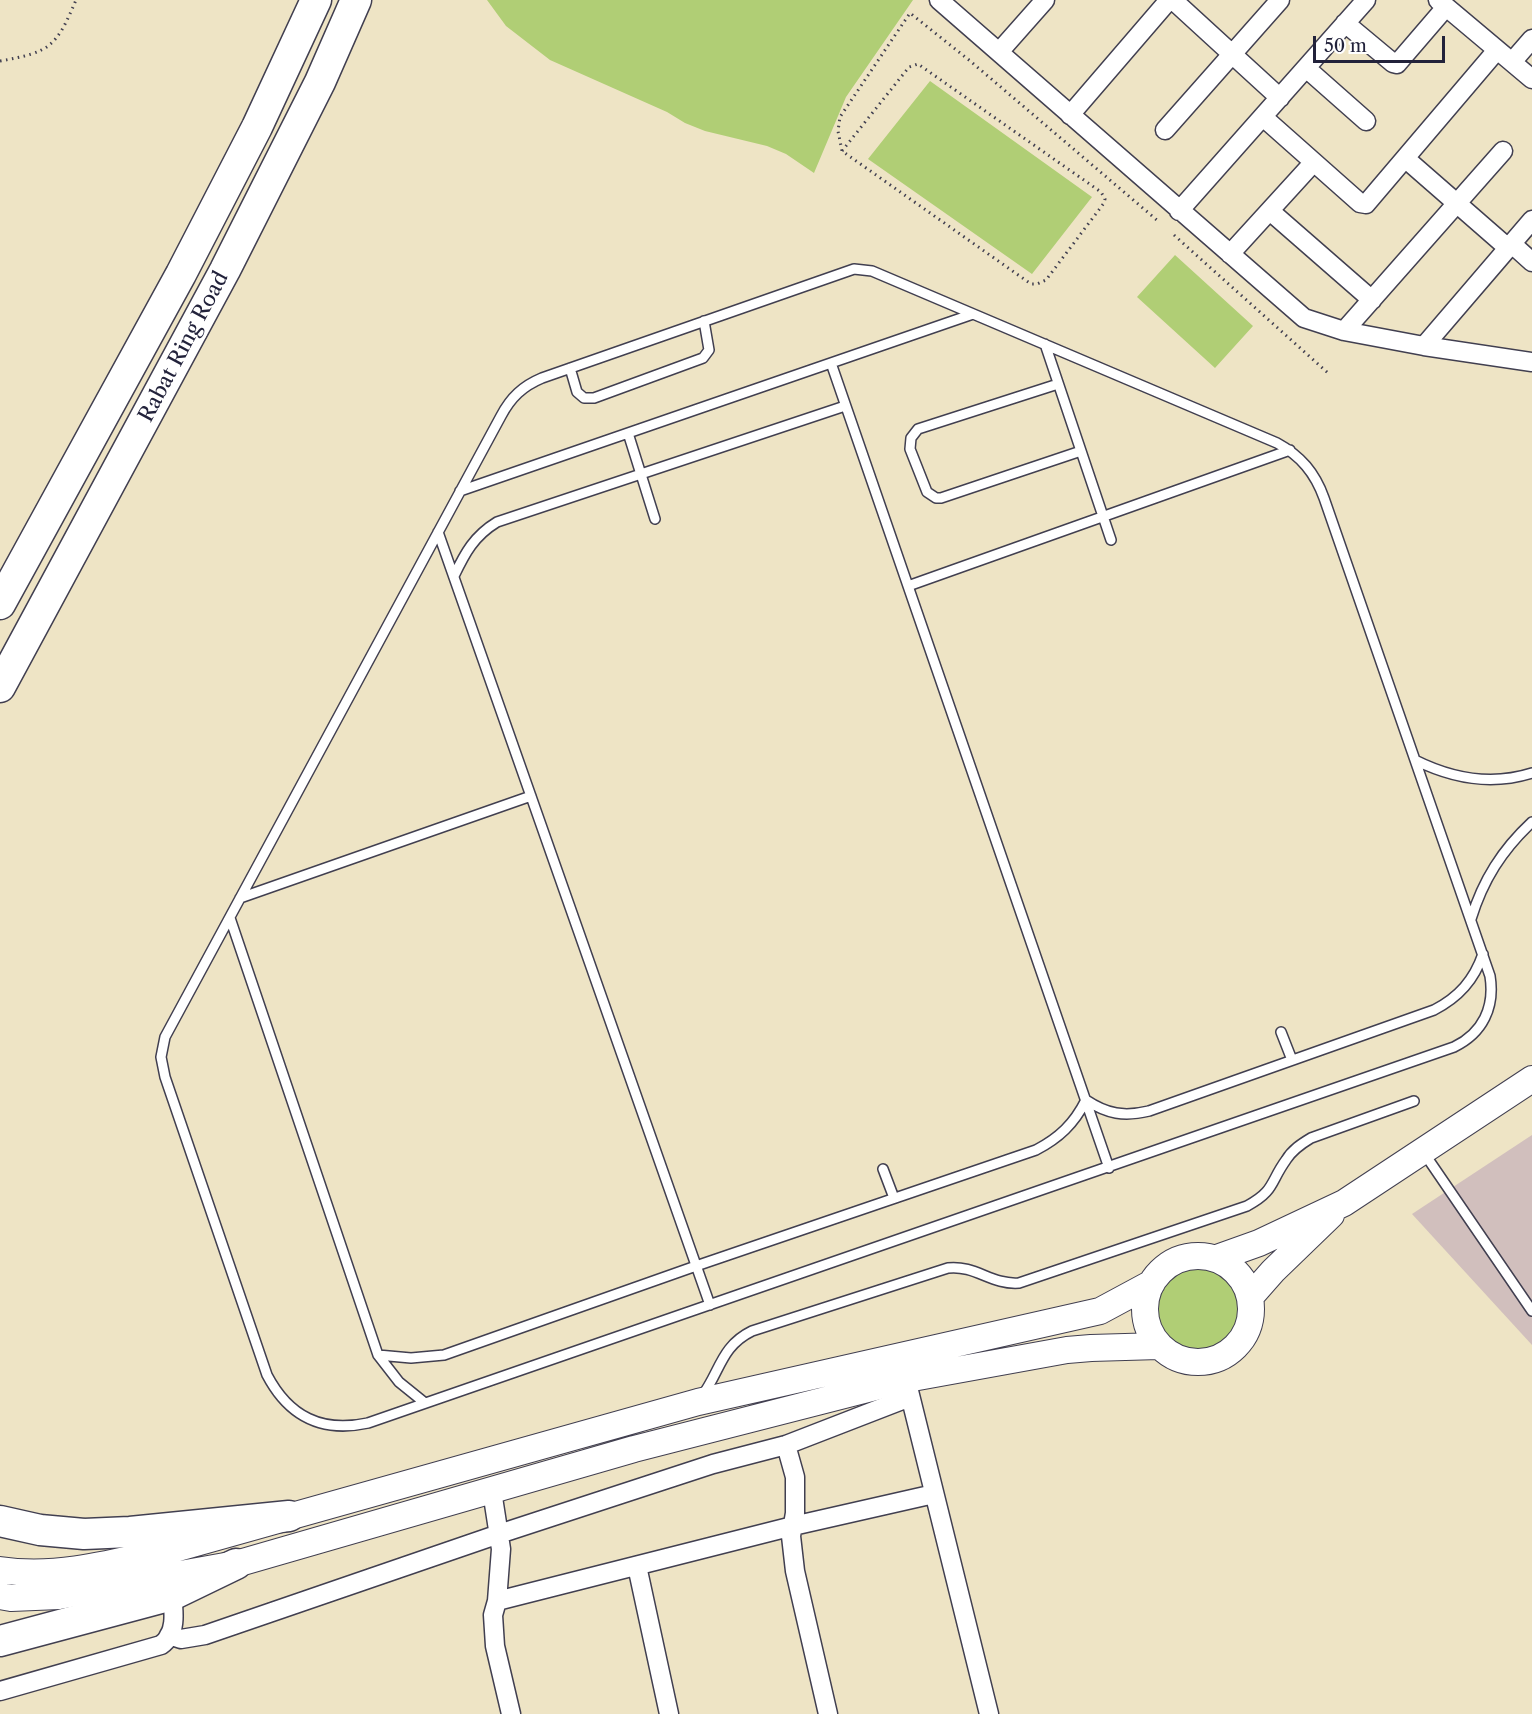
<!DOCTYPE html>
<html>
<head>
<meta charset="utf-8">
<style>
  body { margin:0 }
  #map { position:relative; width:1532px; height:1714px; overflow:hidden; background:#eee4c5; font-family:"Libre Caslon Text",serif }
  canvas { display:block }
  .scale { position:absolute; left:1313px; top:36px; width:132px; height:27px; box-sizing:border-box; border:3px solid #22223b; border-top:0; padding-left:8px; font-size:18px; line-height:21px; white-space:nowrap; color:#22223b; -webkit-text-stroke:4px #fff; paint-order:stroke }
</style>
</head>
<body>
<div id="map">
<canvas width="1532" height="1714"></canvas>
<div class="scale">50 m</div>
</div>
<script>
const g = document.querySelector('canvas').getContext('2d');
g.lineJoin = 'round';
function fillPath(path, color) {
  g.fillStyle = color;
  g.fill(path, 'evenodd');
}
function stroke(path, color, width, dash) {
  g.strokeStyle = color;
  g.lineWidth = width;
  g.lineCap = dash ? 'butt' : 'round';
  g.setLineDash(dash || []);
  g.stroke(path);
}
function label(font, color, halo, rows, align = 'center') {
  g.font = font + ' "Libre Caslon Text",serif';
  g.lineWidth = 6;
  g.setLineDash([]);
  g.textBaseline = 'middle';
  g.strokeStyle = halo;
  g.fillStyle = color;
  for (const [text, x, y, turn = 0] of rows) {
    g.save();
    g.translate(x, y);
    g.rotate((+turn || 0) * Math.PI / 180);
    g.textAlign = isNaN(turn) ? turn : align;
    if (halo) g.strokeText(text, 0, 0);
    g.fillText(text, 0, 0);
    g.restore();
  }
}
fillPath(new Path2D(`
  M1532,1135V1345L1412,1214Z`), '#d1bfbd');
fillPath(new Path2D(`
  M487,0H913L846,97L814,173L786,154L767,146L705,131L685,123L667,112L550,60L506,26Z
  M930,81L1092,197L1032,274L868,159Z
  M1175,255L1253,326L1215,368L1137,297Z
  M1157 1309a42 42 0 1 1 84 0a42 42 0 1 1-84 0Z`), '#b0ce75');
const service = new Path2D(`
  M854,269L872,271L1277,443C1301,456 1315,473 1324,498L1490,976C1495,1007 1483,1033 1454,1047L368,1423C322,1433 289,1417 267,1375L165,1077L161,1057L165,1037L501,416C511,397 523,386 542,378Z
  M1045,344L1111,540
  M831,363L1109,1168
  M570,368L577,392L584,398H594L703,358L709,350L704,321
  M1058,384L918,429L911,438L910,449L927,492L936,498H941L1081,451
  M628,433L655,519
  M460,491L973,314
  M438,532L710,1305
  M454,576C465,553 474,536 497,522L845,406
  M908,586L1290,450
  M1415,760C1453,779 1491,786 1532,773
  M240,898L531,796
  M230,918L378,1355L399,1382L425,1403
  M1471,919C1483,880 1502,850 1532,822
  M1281,1032L1292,1060
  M1424,1153L1532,1311
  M883,1169L894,1198
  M378,1355L411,1358L444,1355L696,1266L1036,1150C1059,1138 1074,1124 1086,1100C1107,1114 1124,1117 1149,1111L1434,1010C1459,997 1474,980 1483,954
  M702,1396C720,1372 721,1346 752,1331L948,1268C976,1265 991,1285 1019,1283L1247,1206C1275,1191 1270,1182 1286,1160C1292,1150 1301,1144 1311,1138L1414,1101`);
const minor = new Path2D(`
  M939,0L1304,318L1344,331L1424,346L1532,362
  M1173,0L1280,98
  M1438,0L1532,79
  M1345,23L1393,63L1397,64L1446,7
  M999,52L1045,0
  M1512,62L1532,39
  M1306,68L1366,121
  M1070,115L1169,0
  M1263,117L1360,203L1366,204L1497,50
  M1165,130L1280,0
  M1406,159L1508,248
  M1179,211L1366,0
  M1270,211L1372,300
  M1512,244L1532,262
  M1230,254L1313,163
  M1344,331L1503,151
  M1424,346L1532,220
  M908,1387L989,1714
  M786,1445L795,1477V1513L791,1536L795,1571L828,1714
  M492,1491L501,1549L497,1601L493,1615L495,1646L511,1714
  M637,1566L669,1714
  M497,1601L793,1526L934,1494
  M169,1635L181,1639L205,1635L499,1534L713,1464L786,1445L910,1397
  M0,1691L161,1645C177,1634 174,1612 172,1595`);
const secondary = new Path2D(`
  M1145 1309a53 53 0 1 1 106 0a53 53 0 1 1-106 0Z
  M1217,1258L1259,1243L1344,1203L1532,1079
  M1251,1296L1273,1271L1331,1215
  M0,1570C61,1579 119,1561 178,1548L698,1402L1100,1311L1152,1283
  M0,1596L11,1598L59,1596L236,1564L634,1449L907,1379L1067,1350L1091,1348L1159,1346`);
const trunk = new Path2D(`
  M0,604L181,274L257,127L316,0
  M0,687L225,270L320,82L356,0
  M0,1521L40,1530L84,1534L130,1532L289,1516
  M0,1641L172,1595L236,1564`);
stroke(service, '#413f50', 12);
stroke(minor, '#413f50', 21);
stroke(secondary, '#413f50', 28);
stroke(trunk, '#413f50', 33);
stroke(new Path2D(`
  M0,61C51,52 56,47 76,0
  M842,151L909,67L918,64L1101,192L1105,199L1104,203L1046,280L1037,284H1031L842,151L838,131L840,117L910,13L969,60L1158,221
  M1174,235L1328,373`), '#413f50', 3, [1.5, 4.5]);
stroke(service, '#fff', 9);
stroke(minor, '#fff', 18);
stroke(secondary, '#fff', 26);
stroke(trunk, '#fff', 30);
label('21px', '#22223b', '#fff', [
  ["Rabat Ring Road",184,347,-62]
]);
</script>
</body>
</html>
